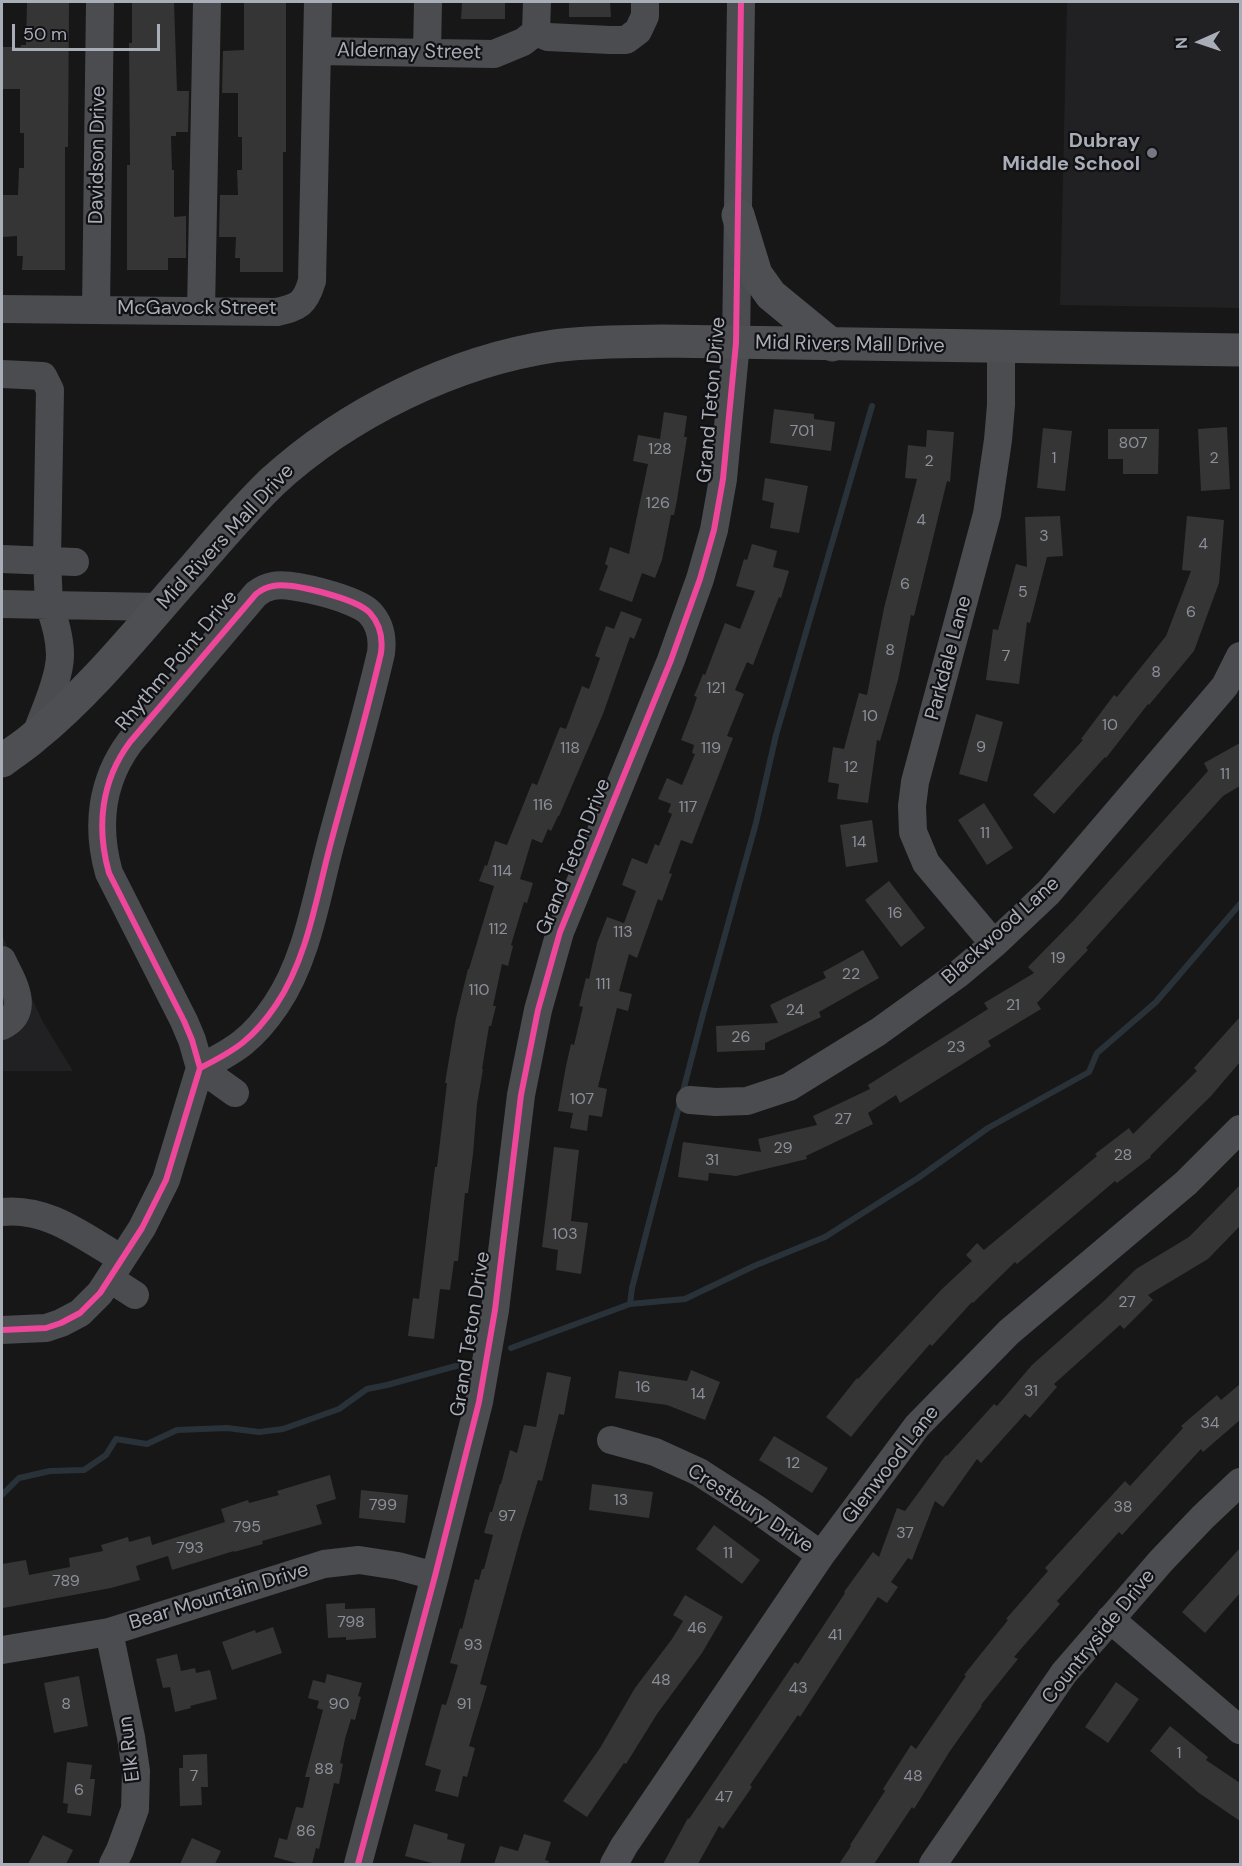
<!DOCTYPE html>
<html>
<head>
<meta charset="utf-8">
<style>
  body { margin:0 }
  #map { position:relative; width:1242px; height:1866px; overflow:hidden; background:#171717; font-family:"DM Sans",sans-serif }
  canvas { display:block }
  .frame { position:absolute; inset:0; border:3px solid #a8adb8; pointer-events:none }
  .north { position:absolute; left:1170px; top:12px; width:60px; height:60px; -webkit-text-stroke:4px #111113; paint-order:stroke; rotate:267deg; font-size:16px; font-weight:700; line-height:24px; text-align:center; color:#a8adb8 }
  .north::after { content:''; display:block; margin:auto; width:21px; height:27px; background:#a8adb8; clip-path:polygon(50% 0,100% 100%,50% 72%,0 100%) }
  .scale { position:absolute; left:12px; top:24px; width:148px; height:27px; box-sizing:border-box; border:3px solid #a8adb8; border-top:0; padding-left:8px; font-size:18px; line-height:21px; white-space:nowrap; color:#a8adb8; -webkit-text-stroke:4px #111113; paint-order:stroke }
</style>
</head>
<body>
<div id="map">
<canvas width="1242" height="1866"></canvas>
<div class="frame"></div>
<div class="north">N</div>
<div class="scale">50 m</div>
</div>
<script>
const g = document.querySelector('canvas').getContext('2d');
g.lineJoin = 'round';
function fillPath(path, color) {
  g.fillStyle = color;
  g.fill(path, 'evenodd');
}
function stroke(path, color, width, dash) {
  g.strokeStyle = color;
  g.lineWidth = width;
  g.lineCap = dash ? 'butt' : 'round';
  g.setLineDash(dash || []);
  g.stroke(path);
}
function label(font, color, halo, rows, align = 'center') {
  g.font = font + ' "DM Sans",sans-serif';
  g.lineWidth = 4.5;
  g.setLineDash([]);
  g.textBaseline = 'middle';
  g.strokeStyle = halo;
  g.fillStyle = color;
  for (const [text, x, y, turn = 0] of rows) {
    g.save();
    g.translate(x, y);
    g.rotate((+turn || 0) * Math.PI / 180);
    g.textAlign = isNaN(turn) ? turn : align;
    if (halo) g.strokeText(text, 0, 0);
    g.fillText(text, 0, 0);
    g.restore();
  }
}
fillPath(new Path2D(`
  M1067,2H1240V308L1060,305Z
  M2,935L43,1022L73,1071H2Z`), '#212123');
stroke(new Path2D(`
  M630,1304L632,1288L703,1014L756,823L776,735L872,406
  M511,1348L630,1304L685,1299L754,1266L825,1237L918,1178L988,1128L1089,1072L1097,1053L1156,1002L1240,904
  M2,1495L19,1478L50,1471L84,1470L106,1455L116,1439L147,1444L177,1430L227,1428L259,1432L283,1429L339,1409L367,1389L387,1385L463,1364`), '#2a3239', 6);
fillPath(new Path2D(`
  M27,2H69L68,147H65V270H22L23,256H17V236L2,237V195H18L19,168H24V133H20V89H2V47H21V45H26Z
  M132,2H174L177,91H189L188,132H176V136H171L172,170H174V217L186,216V258H168V270H127V165H130L129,43H132Z
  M244,2H286V152H283V272H240V258H235L236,237H219L220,195H238L237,170H242V137H238V93H222L223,51L244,50Z
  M462,2H505V19H461Z
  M569,2H610L611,17H569Z
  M774,409L814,414V419L835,422L831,451L770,443Z
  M664,412L687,416L684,437H687L677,500L674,515H671L662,560L655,578L642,573L632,602L599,590L608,566L605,564L610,547L629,554L648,464L633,461L638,435L660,439Z
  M1227,427L1230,489L1201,491L1198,429Z
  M1043,428L1072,431L1065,491L1037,488Z
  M1108,429H1159L1158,474H1123V459H1108Z
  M927,430L954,432L950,482L947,481L914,616L911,615L898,680L880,741L877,740L868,803L837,799L839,784L828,782L833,747L844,749L859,693L867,695L884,608L917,479L905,478L908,445L926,447Z
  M765,478L808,486L799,533L770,528L774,503L762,500Z
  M1060,516L1063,556L1047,557L1030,623L1027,622L1019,684L986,680L993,629L998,630L1016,564L1027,567L1025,517Z
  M1187,516L1224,520L1219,583L1194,651L1149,705L1148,704L1106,758L1105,757L1054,814L1033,795L1083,740L1081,739L1114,695L1117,697L1166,636L1191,571L1182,570Z
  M752,544L777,551L773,567L789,571L781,598L779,597L753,665L747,662L735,690L744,694L727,736L733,738L692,844L681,840L669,873L672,874L662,901L658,899L637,958L629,954L619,991L632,994L628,1011L617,1008L598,1087L607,1089L602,1117L589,1115L587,1131L570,1128L573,1113L558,1111L566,1066L571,1044L574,1045L583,1007L579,1006L586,978L589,979L597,943L607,917L624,923L636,891L622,885L632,858L647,864L655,844L659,846L672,814L668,812L671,804L658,799L667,778L682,785L695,754L692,753L694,745L681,740L693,709L697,697L694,696L703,674L705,675L725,623L740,629L755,591L736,586L744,559L747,560Z
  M621,611L642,619L634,639L630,637L603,714L559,816H558L551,831L548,829L542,843L532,839L520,879L533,883L527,903L524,902L511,945L513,946L508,966L502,964L493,1006H496L491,1026H489L482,1069H483L477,1104L473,1154L468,1193H465L458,1261H454L450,1290L440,1289L434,1339L408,1336L413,1298L419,1299L435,1167H437L447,1083H445L456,1018L468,969H469L494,886L479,881L485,865L487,866L495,841L507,845L532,783L537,785L560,727L566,729L582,686L589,689L600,658L595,656L606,626L614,629Z
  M976,714L1003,722L987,782L959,774Z
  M1240,743V786L1223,796L1086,948L1088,950L1037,1003L1041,1009L988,1041L991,1046L900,1103L896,1095L868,1113L873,1124L806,1156L807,1159L736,1176L709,1173L708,1181L678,1177L683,1142L761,1152L758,1139L817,1125L813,1116L870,1089L868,1085L988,1009L984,1003L1034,973L1028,967L1074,920L1208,771L1204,763Z
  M984,803L1013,848L987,865L958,820Z
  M872,820L878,862L846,867L840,825Z
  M889,881L925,928L901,947L865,900Z
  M863,950L879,978L819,1012L821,1017L765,1043V1050L717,1052L716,1026L778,1023L770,1005L826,978L823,972Z
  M1240,1017V1062L1211,1096L1150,1156L1151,1157L1117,1183L1115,1181L1017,1264L1015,1262L973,1303L972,1302L932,1346L930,1344L881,1400L851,1437L826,1417L857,1378L858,1379L942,1289L972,1261L966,1255L977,1243L984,1250L1097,1156L1095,1154L1129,1128L1133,1134L1197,1071L1194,1068Z
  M554,1147L579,1150L571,1221L588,1223L581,1274L556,1270L558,1250L542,1247Z
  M1240,1185V1226L1208,1259L1148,1295L1153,1300L1124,1329L1120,1325L1054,1384L1057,1387L1030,1418L1025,1414L981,1463L977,1459L943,1507L935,1501L912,1560L908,1558L891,1582L898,1587L887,1603L878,1597L800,1717L798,1715L750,1785L752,1787L723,1829L719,1826L698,1864H663L688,1818L689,1819L795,1662L798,1664L845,1593L844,1592L873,1552L879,1557L897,1508L905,1511L946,1455L947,1456L994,1404L997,1406L1032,1365L1105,1300L1136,1269L1189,1237Z
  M691,1370L720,1382L705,1420L667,1405L615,1398L619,1371L687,1381Z
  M547,1372L571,1377L564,1415L559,1414L542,1481L538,1480L521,1536L480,1684L487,1686L469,1746L475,1748L467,1777L463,1776L458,1797L435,1791L441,1770L425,1765L442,1704L446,1705L458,1665L450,1663L460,1628L462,1629L475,1579L479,1580L482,1569H484L493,1535L484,1533L490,1512H492L500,1484H501L510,1450L517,1453L524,1425L536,1427Z
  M1240,1384V1420L1203,1452L1201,1449L1122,1535L1119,1532L1057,1601L1060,1604L1014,1657L1018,1659L981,1705L982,1706L950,1751L914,1809L912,1807L874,1864H839L851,1846L850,1845L885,1791L883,1789L911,1745L916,1749L966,1676L964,1675L1008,1620L1006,1619L1048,1571L1045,1568L1125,1481L1130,1486L1183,1428L1181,1426L1217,1395L1221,1400Z
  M774,1436L828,1468L812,1493L759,1460Z
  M330,1475L336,1499L316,1505L322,1524L262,1541L263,1544L234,1552V1551L172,1570L168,1556L136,1566L140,1580L111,1588L3,1608L2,1598V1564L26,1560L29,1575L70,1567L69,1558L103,1551L101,1545L128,1537L129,1542L150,1536L152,1545L225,1522L221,1509L248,1500L249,1503L279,1495L277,1491Z
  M592,1484L653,1492L649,1518L589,1510Z
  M361,1490L408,1495L405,1523L359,1518Z
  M714,1525L760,1560L742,1584L696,1549Z
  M1240,1548V1593L1205,1633L1182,1612Z
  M685,1595L723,1617L702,1653L657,1714L626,1764L624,1763L587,1817L563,1801L600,1748L635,1688L672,1639L683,1621L673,1615Z
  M345,1603V1609L375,1608L376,1638L346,1640V1637L328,1638L326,1604Z
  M273,1627L282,1653L232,1670L222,1642L255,1630L256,1633Z
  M177,1654L181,1671L195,1668L196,1673L210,1670L217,1699L190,1706L191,1708L175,1712L170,1687L163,1688L156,1659Z
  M327,1674L362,1683L358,1696L361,1697L355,1720L351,1719L345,1739L340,1763L343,1764L339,1784L334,1783L319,1849L316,1848L312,1864H300L274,1857L279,1838L287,1840L296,1807L303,1808L310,1777H305L323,1710L317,1708L319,1701L308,1698L313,1680L325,1683Z
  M79,1676L88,1726L54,1733L44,1683Z
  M1116,1682L1139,1699L1108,1743L1085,1727Z
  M1170,1726L1208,1757L1206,1760L1240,1783V1821L1199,1793L1150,1751Z
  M207,1754L208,1787H201L202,1805L180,1806L179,1768H183V1755Z
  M67,1762L92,1765L90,1779H95L91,1816L67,1813L68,1804L63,1803Z
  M414,1824L448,1834L447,1839L465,1844L460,1864H436L405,1856Z
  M524,1834L551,1842L545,1860L549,1861L548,1864H494L500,1846L518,1851Z
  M43,1835L73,1850L66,1864H28Z
  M192,1838L221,1851L215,1864H180Z`), '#353536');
stroke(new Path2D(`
  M536,32L548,37L610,40H626L638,31L645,16V2
  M317,51L494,54L523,42L536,32L537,2
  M427,53L428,2
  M2,309L277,312C299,307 305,304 312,281L318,2
  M96,309L100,2
  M201,311L207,2
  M2,374L43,376L50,390L47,559L49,605L2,604
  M2,559L75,562
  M35,737C43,715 60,678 60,655C60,638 55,621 49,605L160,607
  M994,944L926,863L913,832L912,806L915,782L987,514L998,440L1001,405V347
  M2,960C12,981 32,1011 2,1026
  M200,1068L235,1093
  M690,1100L716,1102L747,1101L789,1087L878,1032L957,975L994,944L1049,892L1225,686L1240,656
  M2,1212C48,1207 84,1237 122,1259
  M110,1279L135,1295
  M2,1330L46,1328L61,1323L80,1313L100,1293L142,1228L166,1180L200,1068L192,1040L184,1021L109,873C96,827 101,781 130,742L256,594C261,590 267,587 273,586C292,582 357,599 370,613C380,624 383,638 381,653C366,718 347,782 330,846C316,899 307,959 276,1005C253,1039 236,1050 200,1068
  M611,1440L655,1452L699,1472L755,1508L821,1555
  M1110,1619L1240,1730
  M109,1632L131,1737L136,1771L135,1809L120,1850L113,1864
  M2,1650L109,1632L324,1564L359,1560L398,1566L435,1576
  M358,1864L435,1576L479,1402L495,1310L521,1095L538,1010L560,932L671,660L700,579L714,530L723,479L736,343L741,2
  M614,1864L624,1846L821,1555L917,1426L1009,1332L1186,1183L1240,1129
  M933,1864L1064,1673L1161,1561L1203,1517L1240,1482`), '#4b4c50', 28);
stroke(new Path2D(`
  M738,215L756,274L771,295L832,345
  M2,761C12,753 24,746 34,737C92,690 143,625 193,569C218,540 244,509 272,482C347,413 454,361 554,346C590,341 626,342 663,341L1240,350`), '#4d4f52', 33);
stroke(new Path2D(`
  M2,1330L46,1328L61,1323L80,1313L100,1293L142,1228L166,1180L200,1068L192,1040L184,1021L109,873C96,827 101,781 130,742L256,594C261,590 267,587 273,586C292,582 357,599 370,613C380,624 383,638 381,653C366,718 347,782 330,846C316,899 307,959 276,1005C253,1039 236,1050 200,1068
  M358,1864L435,1576L479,1402L495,1310L521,1095L538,1010L560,932L671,660L700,579L714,530L723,479L736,343L741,2`), '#ed469a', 6);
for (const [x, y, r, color] of [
  [1152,153,6,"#757880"]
]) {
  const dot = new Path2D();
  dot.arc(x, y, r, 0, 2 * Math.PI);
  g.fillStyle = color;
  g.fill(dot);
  stroke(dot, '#111113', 2);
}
label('16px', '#8b8f98', null, [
  ["701",802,432],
  ["807",1133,444],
  ["128",660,450],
  ["1",1054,459],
  ["2",1214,459],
  ["2",929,462],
  ["126",658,504],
  ["4",921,521],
  ["3",1044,537],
  ["4",1203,545],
  ["6",905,585],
  ["5",1023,593],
  ["6",1191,613],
  ["8",890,651],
  ["7",1006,657],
  ["8",1156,673],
  ["121",716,689],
  ["10",870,717],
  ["10",1110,726],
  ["9",981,748],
  ["118",570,749],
  ["119",711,749],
  ["12",851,768],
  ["11",1225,775],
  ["116",543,806],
  ["117",688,808],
  ["11",985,834],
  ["14",859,843],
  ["114",502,872],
  ["16",895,914],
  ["112",498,930],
  ["113",623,933],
  ["19",1058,959],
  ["22",851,975],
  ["111",603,985],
  ["110",479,991],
  ["21",1013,1006],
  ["24",795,1011],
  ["26",741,1038],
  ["23",956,1048],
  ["107",582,1100],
  ["27",843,1120],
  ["29",783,1149],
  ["28",1123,1156],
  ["31",712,1161],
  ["103",565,1235],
  ["27",1127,1303],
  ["16",643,1388],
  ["31",1031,1392],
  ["14",698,1395],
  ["34",1210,1424],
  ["12",793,1464],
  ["13",621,1501],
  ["799",383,1506],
  ["38",1123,1508],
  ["97",507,1517],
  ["795",247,1528],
  ["37",905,1534],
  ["793",190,1549],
  ["11",728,1554],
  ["789",66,1582],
  ["798",351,1623],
  ["46",697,1629],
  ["41",835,1636],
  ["93",473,1646],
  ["48",661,1681],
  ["43",798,1689],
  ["8",66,1705],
  ["90",339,1705],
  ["91",464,1705],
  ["1",1179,1754],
  ["88",324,1770],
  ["7",194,1777],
  ["48",913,1777],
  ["6",79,1791],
  ["47",724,1798],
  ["86",306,1832]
]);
label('20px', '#a8adb8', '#111113', [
  ["Aldernay Street",409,52,1],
  ["Davidson Drive",98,155,-89],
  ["McGavock Street",197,309],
  ["Mid Rivers Mall Drive",850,345,1],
  ["Grand Teton Drive",712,400,-85],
  ["Mid Rivers Mall Drive",226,537,-47],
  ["Parkdale Lane",949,658,-75],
  ["Rhythm Point Drive",177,661,-50],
  ["Grand Teton Drive",574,857,-68],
  ["Blackwood Lane",1001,931,-42],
  ["Grand Teton Drive",471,1334,-81],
  ["Glenwood Lane",891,1465,-52],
  ["Crestbury Drive",750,1509,33],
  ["Bear Mountain Drive",219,1597,-17],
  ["Countryside Drive",1099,1637,-51],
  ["Elk Run",130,1749,-97]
]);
label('bold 20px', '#a8adb8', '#111113', [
  ["Dubray",1140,142],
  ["Middle School",1140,165]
], 'right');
</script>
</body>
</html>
